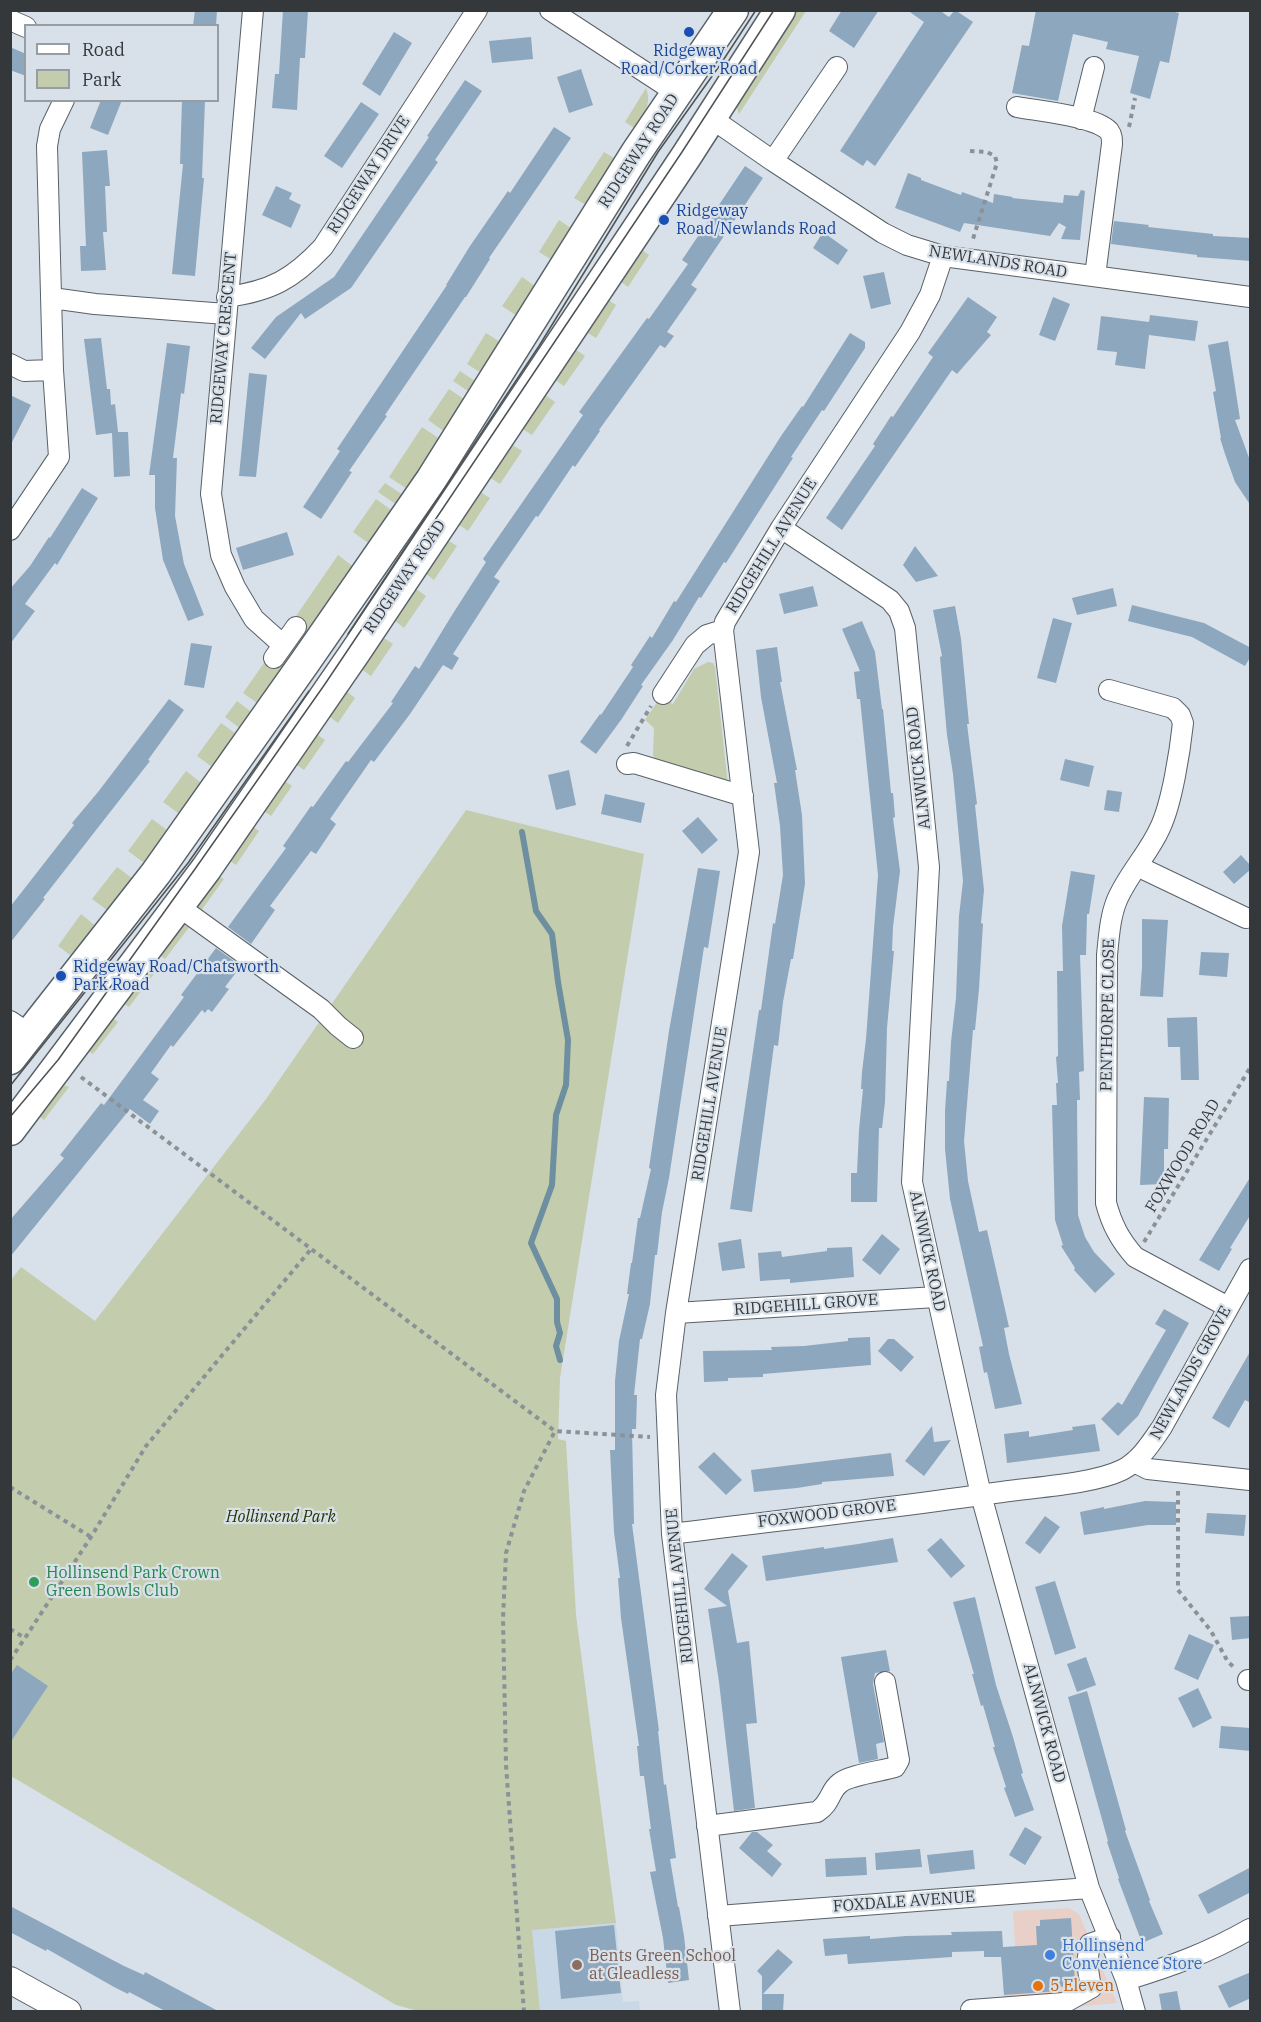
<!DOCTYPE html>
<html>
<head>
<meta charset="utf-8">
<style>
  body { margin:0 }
  #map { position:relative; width:1261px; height:2022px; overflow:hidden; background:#d8e1e9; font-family:"IBM Plex Serif",serif }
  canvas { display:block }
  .frame { position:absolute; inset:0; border:12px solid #34383b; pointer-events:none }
  .legend { position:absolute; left:24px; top:24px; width:195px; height:78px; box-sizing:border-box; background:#d8e1e9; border:2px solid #969da3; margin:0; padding:8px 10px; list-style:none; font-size:18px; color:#34383b }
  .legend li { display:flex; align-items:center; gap:12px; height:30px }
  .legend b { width:30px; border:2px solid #969da3 }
</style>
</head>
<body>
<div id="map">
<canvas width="1261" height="2022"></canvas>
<div class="frame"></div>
<ul class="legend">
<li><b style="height:8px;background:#fff"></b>Road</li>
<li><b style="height:16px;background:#c3ccad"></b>Park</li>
</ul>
</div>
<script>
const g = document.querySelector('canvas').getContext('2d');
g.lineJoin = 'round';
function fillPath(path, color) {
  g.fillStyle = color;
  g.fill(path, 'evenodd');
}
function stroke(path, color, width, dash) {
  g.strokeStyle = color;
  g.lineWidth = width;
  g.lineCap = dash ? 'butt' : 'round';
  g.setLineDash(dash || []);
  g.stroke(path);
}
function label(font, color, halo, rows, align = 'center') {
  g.font = font + ' "IBM Plex Serif",serif';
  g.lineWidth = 4.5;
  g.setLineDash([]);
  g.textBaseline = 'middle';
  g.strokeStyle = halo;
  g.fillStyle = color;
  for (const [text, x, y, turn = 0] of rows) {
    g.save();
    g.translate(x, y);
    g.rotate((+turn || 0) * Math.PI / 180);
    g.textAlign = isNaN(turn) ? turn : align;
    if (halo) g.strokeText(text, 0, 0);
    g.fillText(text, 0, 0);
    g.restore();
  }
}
fillPath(new Path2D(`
  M1069,1908L1079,1914L1117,2003L1030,2011L1004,1998L1003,1983H1017L1013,1911Z`), '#e8cfc8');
fillPath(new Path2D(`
  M616,1923L623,2002L639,2001L640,2011H540L531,1930Z`), '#c9d8e6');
fillPath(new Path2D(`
  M790,11H806L739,114L735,102Z
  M646,88C652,104 644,116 636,129L625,122Z
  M604,152L617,160L588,206L574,198Z
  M559,220L575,231L555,262L539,252Z
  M642,250L649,255L628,287L617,279Z
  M522,277L539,289L520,318L502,306Z
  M604,297L616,305L596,338L583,330Z
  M486,333L505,345L486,376L467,364Z
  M572,347L585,356L564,386L551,377Z
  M460,371L478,383L471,393L453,381Z
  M449,389L467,401L445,432L428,420Z
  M542,393L555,402L532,435L519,427Z
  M422,427L440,439L407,489L389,477Z
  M508,442L522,451L500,484L486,475Z
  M385,483L403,495L397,505L378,492Z
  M477,490L490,498L468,531L455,522Z
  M376,499L394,512L371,545L353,532Z
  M444,538L457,546L434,580L422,571Z
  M338,555L355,568L260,705L243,693L266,660L277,667L304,627L294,619Z
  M412,586L426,596L404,628L390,617Z
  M378,634L393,644L371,676L356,665Z
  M708,662L713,663L715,667L728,785L656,762L653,755L654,728L645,720L660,698L673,704L694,669Z
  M341,687L355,698L338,723L323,712Z
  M237,701L254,714L242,730L225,717Z
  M221,723L239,736L215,769L197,756Z
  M312,731L325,740L304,770L291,761Z
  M186,771L204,785L182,816L163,802Z
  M279,777L292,786L271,816L258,807Z
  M466,810L644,854L560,1378L558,1439L566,1441L576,1615L616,1923L532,1930L540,2011H418L396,2005L11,1776V1280L21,1267L95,1321L266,1099Z
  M152,819L171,833L147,865L128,851Z
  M247,823L259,831L236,865L224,857Z
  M117,867L136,881L111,913L92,899Z
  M213,872L224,879L198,915L188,907Z
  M81,914L98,928L70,955L58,946Z
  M180,919L190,926L165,959L155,951Z
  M144,967L154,974L129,1007L119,1000Z
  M108,1014L118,1022L93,1054L88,1051Z
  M63,1085L69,1087L44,1120L35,1113Z`), '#c3ccad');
stroke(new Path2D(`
  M522,832L536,911L552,934L558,982L568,1040L566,1085L556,1115L552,1185L531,1243L557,1299V1322L560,1333L556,1346L560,1360`), '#6d8f9f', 6);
fillPath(new Path2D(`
  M195,10H217L216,26H193Z
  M283,10H308L305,58H300L297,110L272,108L275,74H279Z
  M842,10H879L854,48L829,31Z
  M907,10H939L949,17L955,10L973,22L875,166L867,160L863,166L840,151L924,22Z
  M1036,10H1167L1179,13L1169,63L1160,61L1150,99L1130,93L1139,56L1106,49L1108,42L1073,34L1058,101L1012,93L1022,45L1029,46Z
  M394,32L412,43L380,96L362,84Z
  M531,37L533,59L492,63L489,41Z
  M10,47L26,54V76L10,70Z
  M581,69L593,105L569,113L557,77Z
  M465,80L482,91L435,160L438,162L351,288L305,319L301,313L265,359L251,348L276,317L334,277L429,137L427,136Z
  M101,100H122L108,135L90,128Z
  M182,100H205L202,178H204L195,276L172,274L183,164H180Z
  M361,102L379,114L342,168L324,156Z
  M554,127L571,138L489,258L490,259L466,297H465L385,415L387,416L349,471L352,472L321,519L303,507L340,451L337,449L447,285H446L470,246L508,191L510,193Z
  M107,150L110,186H105L107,232H103L106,270L81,271L80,246H86L82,152Z
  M745,166L763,178L691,285L697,289L667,332L674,336L665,348L660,345L599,430L600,431L575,467L573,465L538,517L536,516L494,577L500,581L453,654L459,658L452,670L443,665L410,714L374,762L371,760L330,819L336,824L316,854L311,851L270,906L275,910L251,944L228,927L286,848L283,846L311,806L313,807L346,761L348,762L393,703L391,702L415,666L419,669L452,615L486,562L483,559L583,415L579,412L647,318L649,319L688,264L682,260Z
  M908,173L921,178V180L961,195L962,192L993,203L994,194L1013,197L1012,198L1063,203L1064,195L1078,196L1081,190L1085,191L1080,240L1061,239L1066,227L1059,223L1050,236L964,223L960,232L895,208Z
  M276,186L292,193L289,199L301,205L291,228L262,215Z
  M1114,221L1149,225L1148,227L1213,234V236L1251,238V261L1197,257V255L1111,244Z
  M823,232L848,250L838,265L813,248Z
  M884,272L891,304L871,309L863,276Z
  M968,297L997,317L987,332L991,335L957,374L952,370L842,530L826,518L875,446L873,444L891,416L893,417L933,357L928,353Z
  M1053,297L1070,304L1055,341L1039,335Z
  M1150,315L1198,321L1195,341L1149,335L1145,369L1115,365L1117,352L1097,350L1101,316L1149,322Z
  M850,333L865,342V348L824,411L822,410L791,457L793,458L726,563L724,562L701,598L699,597L673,640L641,685L643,686L621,720L596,754L580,742L600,714L601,715L633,667L631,665L650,636L652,638L674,601L676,602L781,436L802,406L803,407Z
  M101,338L107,389H110L111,405L115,404L118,432H128L130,476L114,477L112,433L96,435L84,339Z
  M1228,341L1240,419L1235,420L1251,463V506L1235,482L1225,454L1220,438H1221L1213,392L1216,391L1208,345Z
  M167,343L190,346L184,394L181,393L173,458H177L175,516L184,564L204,615L188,621L163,560L155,508V475H149Z
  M249,373L267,375L256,477L239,476Z
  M10,395L31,405L10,446Z
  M82,488L98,498L57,565L55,563L25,604L35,611L10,644V589L30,566L49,537L50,538Z
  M287,532L294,555L243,570L236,548Z
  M915,546L938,576L916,582L903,565Z
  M813,586L818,606L784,614L779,594Z
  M1113,588L1117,606L1077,615L1072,598Z
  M1132,605L1204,623L1251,648V656L1245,666L1192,637L1128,621Z
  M955,606L961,639L969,724H967L977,804L975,805L984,890L981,923L983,924L979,989L975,1030H973L964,1141L968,1181L979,1232L987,1230L1009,1327L1004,1328L1009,1354L1022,1404L995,1409L987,1372L984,1373L979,1347L983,1346L950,1199L945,1149V1111L947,1081H949L951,1042L956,998L959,916L963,881L953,774L947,735L940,657L942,656L933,610Z
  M1053,618L1072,623L1056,683L1037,678Z
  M862,621L875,652L882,709H883L891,793H893L895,817L893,818L900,871L893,927L892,951H894L887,1028L885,1102L882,1128H879L877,1202H851V1173H857L859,1130L863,1089H861L862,1072L866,1039L878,875L860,699H857L854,672L860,671L842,629Z
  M191,643L212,646L204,688L184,685Z
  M777,647L782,682H780L797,770H795L802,815L805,884L793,959H791L783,1002L778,1046L774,1045L752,1212L730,1209L759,1010H761L773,923L775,924L783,875L780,826L774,783H777L761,697L756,650Z
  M169,699L184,710L148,760L150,761L43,898L45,899L10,943V907L74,825L72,823L98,792Z
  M1065,759L1094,766L1089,787L1060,780Z
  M569,770L576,805L556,810L548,775Z
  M1107,790L1122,792L1119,812L1104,810Z
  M605,794L645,803L641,823L601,814Z
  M698,817L718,840L702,854L682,831Z
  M1241,855L1251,866V869L1234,884L1223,872Z
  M698,868L720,871L708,948L704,947L669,1178L662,1212L657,1255H655L650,1304L642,1339H640L634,1395H637L636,1429H632L634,1524H632L659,1731H658L664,1785L666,1784L676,1858L670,1859L678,1907H679L684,1936L689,1980L668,1983L663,1938L650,1872L656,1871L649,1829H651L644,1776H640L637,1746H639L621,1618L618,1578H620L614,1532L610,1450H615V1381L619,1341L629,1294H627L631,1263H632L638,1218H640L651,1169L649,1168L669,1031Z
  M1071,871L1095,875L1089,914H1087L1086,955H1080L1084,1071L1079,1072L1080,1100H1077L1078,1215L1085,1237L1094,1252L1115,1274L1095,1293L1074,1270L1075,1268L1061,1246L1063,1245L1055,1220L1052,1105H1057L1056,1083H1058L1056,1057L1058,1056L1057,971H1063L1062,926Z
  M1142,919L1168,920L1163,997L1140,996L1142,967Z
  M216,948L241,966L225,987L229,989L212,1012L208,1009L205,1013L202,1010L173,1047L171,1045L151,1073L159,1079L143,1100L159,1111L150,1124L130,1109L10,1257V1220L64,1158L60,1155L101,1103L104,1105L184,997L181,995Z
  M1201,952L1229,953L1227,977L1199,975Z
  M1197,1017L1199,1080H1181L1180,1047H1168L1167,1018Z
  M1144,1097L1169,1098L1168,1149H1164V1184L1140,1185Z
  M1251,1176V1214L1230,1248L1232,1249L1219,1271L1199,1260Z
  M882,1234L900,1249L880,1275L862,1260Z
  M741,1239L745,1268L722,1271L718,1243Z
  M852,1247L854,1277L790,1283V1279L760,1281L758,1253L781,1251L782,1257L827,1251V1248Z
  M1164,1309L1189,1323L1138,1416L1118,1436L1101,1419L1118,1402L1122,1405L1166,1330L1155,1324Z
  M870,1337L871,1365L763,1374V1377L728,1378V1381L704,1382L703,1351L772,1350L771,1347L804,1346L848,1341V1338Z
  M888,1339H894L914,1357L901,1372L878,1351Z
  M1251,1350V1403L1245,1400L1229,1428L1212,1418Z
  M1095,1424L1100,1451L1007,1463L1004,1434L1029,1431V1437L1073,1430L1072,1427Z
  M932,1426L934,1442L951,1440L924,1476L905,1461Z
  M714,1452L742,1480L726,1495L698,1467Z
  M891,1453L894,1476L822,1482V1484L797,1488L754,1492L751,1470Z
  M1145,1501L1176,1502V1525H1148L1084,1535L1080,1512L1104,1507V1509Z
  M1207,1513L1246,1515L1244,1536L1205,1533Z
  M1045,1516L1060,1527L1040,1554L1025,1543Z
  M893,1538L898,1562L766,1581L762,1556L824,1547V1549L858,1544Z
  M941,1538L965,1566L951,1578L927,1550Z
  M732,1553L748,1566L728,1591L737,1643L749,1641L757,1723L746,1724L755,1808L734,1811L719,1682L708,1609L727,1606L704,1589Z
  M1055,1581L1076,1648L1055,1655L1035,1587Z
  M975,1597L996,1685L1013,1737L1023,1773L1021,1774L1034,1810L1015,1817L1004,1788L1006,1787L993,1747H995L983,1705L981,1706L972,1674H974L953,1602Z
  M1251,1616V1638L1232,1640L1230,1617Z
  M1189,1634L1214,1645L1198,1680L1174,1669Z
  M886,1650L890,1671L875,1673L873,1684L884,1742L876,1744L878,1759L859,1763L841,1657Z
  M1086,1657L1096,1685L1077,1692L1067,1664Z
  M17,1665L48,1686L10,1743V1675Z
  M1198,1688L1212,1718L1193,1728L1178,1698Z
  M1087,1691L1126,1830L1125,1831L1150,1900L1149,1901L1163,1934L1142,1943L1118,1879L1119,1878L1107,1842L1108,1841L1068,1697Z
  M1221,1726L1251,1728V1751L1219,1748Z
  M1025,1827L1042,1837L1025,1865L1009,1855Z
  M752,1832H757L773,1845L767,1851L782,1864L772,1877L739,1848Z
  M920,1849L922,1867L876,1870L875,1853Z
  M973,1850L975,1869L930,1874L927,1855Z
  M866,1857L867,1875L826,1877L825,1859Z
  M1251,1867V1892L1208,1914L1198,1895Z
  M10,1906L124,1966L144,1975L145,1972L220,2012H167L129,1992L128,1994L114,1987L47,1949L46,1951L10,1932Z
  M1071,1918L1075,1983L1069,1986L1058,1987V1991L1004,1995L1001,1957H984V1951L952,1952V1957L848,1964L847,1954L825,1956L823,1939L870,1936V1939L906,1936L952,1935L951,1932L1002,1931L1003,1947L1037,1945L1036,1926H1040V1920Z
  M614,1925L621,1993L561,1999L555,1931Z
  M778,1949L793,1962L763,1994H784L783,2012H762V1976L757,1971Z
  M1251,1972V1998L1229,2008L1218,1986Z
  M1177,1991L1181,2012H1162L1159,1994Z`), '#8da7be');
const minor = new Path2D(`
  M253,10L211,494L221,555L235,587L254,619L283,645
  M550,10L677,93
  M10,20L26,27
  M1017,107C1038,111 1094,116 1109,131C1112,135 1112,139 1112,144L1095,276
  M711,118L773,161L883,233L907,245L943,256L1250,297
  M1081,119L1094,67
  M773,161L837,67
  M227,297C271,291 293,279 323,247L477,10
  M52,298L95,304L226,314
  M10,364L24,371L53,370
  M781,528L890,600L899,611L905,628L929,867L912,1182L981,1495L1089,1888L1126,1980L1135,2012
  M10,530L59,457L53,370L47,146L50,129L64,100
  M274,658L296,627
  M1109,690L1173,708L1180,715L1183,723C1180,751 1172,803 1160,828C1149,853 1128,874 1117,900C1110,917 1109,936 1107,955L1106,1203C1112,1225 1120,1240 1135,1257L1228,1307
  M663,694L695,645L707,635L723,630
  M627,764L634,763L743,796
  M1137,866L1246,918
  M178,906L321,1009L338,1026L353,1038
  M10,1021L31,1035
  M676,1313L936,1297
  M1134,1462L1148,1469L1250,1480
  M672,1534C782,1520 892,1508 1002,1492C1036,1487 1093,1484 1122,1470C1140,1461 1151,1443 1162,1427L1250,1269
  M1248,1680H1250
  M707,1826L817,1812C832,1802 829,1791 840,1783C849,1775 882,1771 895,1767L899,1760L885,1682
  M718,1916L1089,1888
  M1126,1980C1172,1966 1208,1953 1250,1929
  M971,2010L1064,2003L1091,1988L1087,1963L1090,1944L1110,1937
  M730,2012L672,1534L666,1395L676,1313L749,852L723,630L725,622L781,528L910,332L930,295L943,256`);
const major = new Path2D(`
  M10,1980L68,2012`);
const highway = new Path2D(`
  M10,1059L156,873L305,662L431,480L636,153L733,10
  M10,1130L206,869L356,651L687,155L780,10`);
stroke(minor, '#596168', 22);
stroke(major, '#596168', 28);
stroke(highway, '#596168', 33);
stroke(new Path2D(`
  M1129,127L1135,98
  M970,151L987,152L995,156L997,163L972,242
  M627,746L651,706
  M81,1077L555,1431L650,1437
  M1144,1242L1250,1068
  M10,1487L91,1537
  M1178,1491V1590L1211,1631L1228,1662L1235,1668
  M10,1629L25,1638L91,1537L146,1446L312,1248
  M10,1660L25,1638
  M524,2012L506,1765L503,1619L506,1553L524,1491L555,1431`), '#8a9197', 4, [4.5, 4.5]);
stroke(minor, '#fff', 20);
stroke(major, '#fff', 26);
stroke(highway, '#fff', 30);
stroke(new Path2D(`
  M348,634L539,346L658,152L720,65L756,10
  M10,1086L188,863L309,691
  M10,1117L58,1060L195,869L325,684L682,152L774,10`), '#4d5255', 1.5);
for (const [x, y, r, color] of [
  [689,32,6,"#1a4fb4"],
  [664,220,6,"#1a4fb4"],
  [61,976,6,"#1a4fb4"],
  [34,1582,6,"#2e9e5b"],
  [1050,1955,6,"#3f7fe0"],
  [577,1965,6,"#8d6e63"],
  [1038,1986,6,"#e8710a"]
]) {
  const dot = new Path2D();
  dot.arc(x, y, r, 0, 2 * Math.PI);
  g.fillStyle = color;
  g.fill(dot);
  stroke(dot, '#d8e1e9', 2);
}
label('16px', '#164399', '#d8e1e9', [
  ["Ridgeway",689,51,"center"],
  ["Road/Corker Road",689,69,"center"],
  ["Ridgeway",676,211],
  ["Road/Newlands Road",676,229],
  ["Ridgeway Road/Chatsworth",73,967],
  ["Park Road",73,985]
], 'left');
label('16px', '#34383b', '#d8e1e9', [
  ["RIDGEWAY ROAD",639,151,-57],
  ["RIDGEWAY DRIVE",369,175,-57],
  ["NEWLANDS ROAD",998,262,9],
  ["RIDGEWAY CRESCENT",224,338,-85],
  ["RIDGEHILL AVENUE",772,546,-58],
  ["RIDGEWAY ROAD",405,577,-56],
  ["ALNWICK ROAD",919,768,-96],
  ["PENTHORPE CLOSE",1108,1015,-89],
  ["RIDGEHILL AVENUE",710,1104,-81],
  ["FOXWOOD ROAD",1183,1156,-59],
  ["ALNWICK ROAD",927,1251,78],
  ["RIDGEHILL GROVE",806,1305,-4],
  ["NEWLANDS GROVE",1191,1373,-61],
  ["FOXWOOD GROVE",827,1514,-7],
  ["RIDGEHILL AVENUE",680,1586,-96],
  ["ALNWICK ROAD",1044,1723,75],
  ["FOXDALE AVENUE",904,1902,-4]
]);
label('italic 16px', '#2a3400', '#d8e1e9', [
  ["Hollinsend Park",281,1517]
]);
label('16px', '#27864d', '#d8e1e9', [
  ["Hollinsend Park Crown",46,1573],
  ["Green Bowls Club",46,1591]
], 'left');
label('16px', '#366cbe', '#d8e1e9', [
  ["Hollinsend",1062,1946],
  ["Convenience Store",1062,1964]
], 'left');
label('16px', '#785e54', '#d8e1e9', [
  ["Bents Green School",589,1956],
  ["at Gleadless",589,1974]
], 'left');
label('16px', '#c56008', '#d8e1e9', [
  ["5 Eleven",1050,1986]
], 'left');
</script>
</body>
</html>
